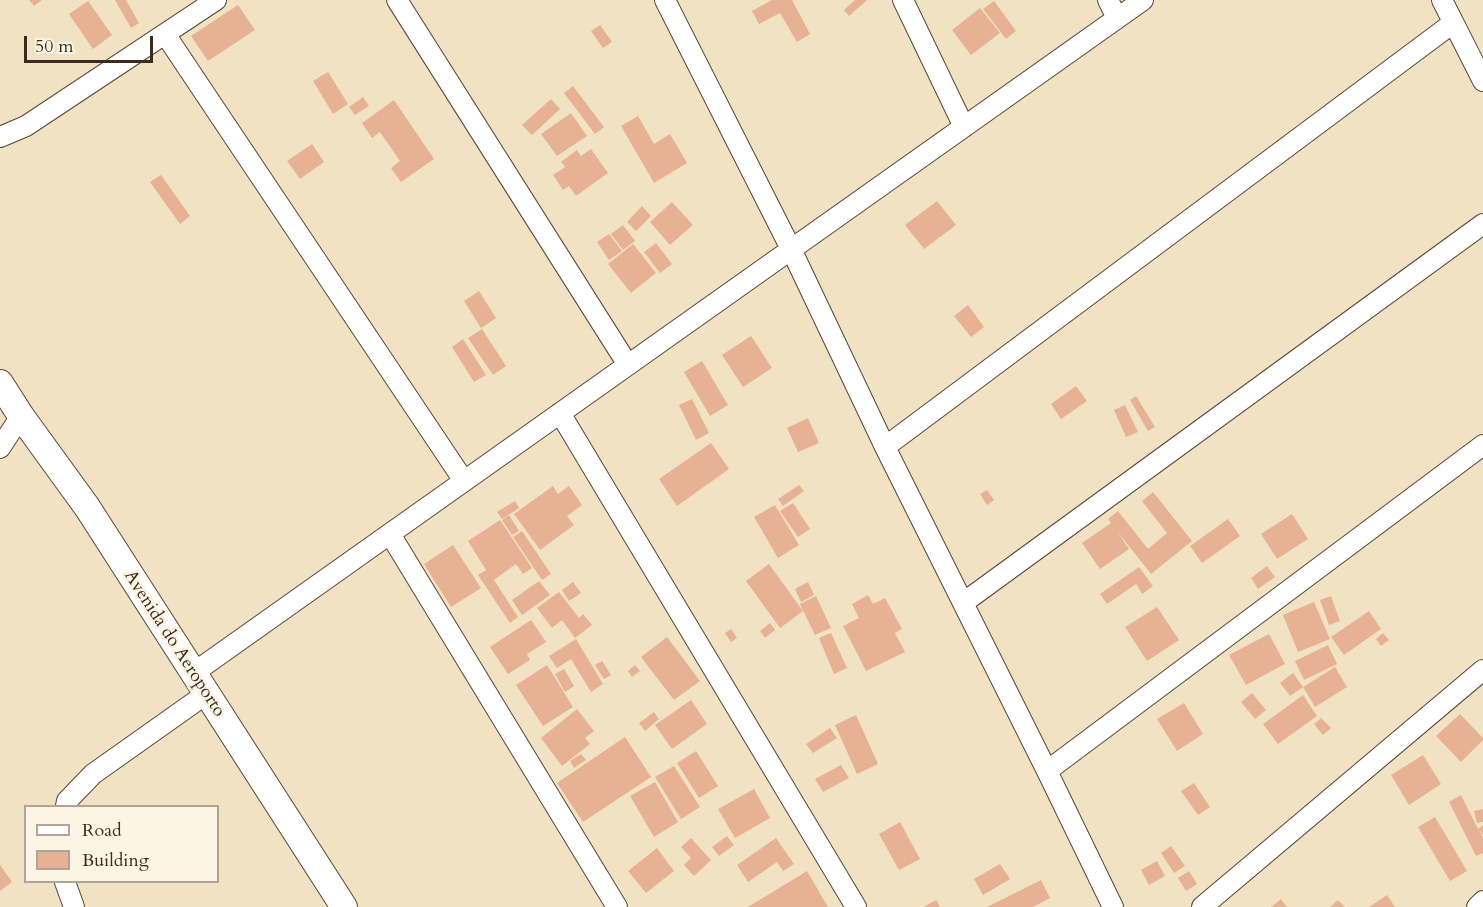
<!DOCTYPE html>
<html>
<head>
<meta charset="utf-8">
<style>
  body { margin:0 }
  #map { position:relative; width:1483px; height:907px; overflow:hidden; background:#f0e2c3; font-family:Cardo,serif }
  canvas { display:block }
  .legend { position:absolute; left:24px; top:805px; width:195px; height:78px; box-sizing:border-box; background:#fcf5e5; border:2px solid #afa495; margin:0; padding:8px 10px; list-style:none; font-size:18px; color:#3b2a1e }
  .legend li { display:flex; align-items:center; gap:12px; height:30px }
  .legend b { width:30px; border:2px solid #afa495 }
  .scale { position:absolute; left:24px; top:36px; width:129px; height:27px; box-sizing:border-box; border:3px solid #3b2a1e; border-top:0; padding-left:8px; font-size:18px; line-height:21px; white-space:nowrap; color:#3b2a1e; -webkit-text-stroke:4px #fcf5e5; paint-order:stroke }
</style>
</head>
<body>
<div id="map">
<canvas width="1483" height="907"></canvas>
<ul class="legend">
<li><b style="height:8px;background:#fff"></b>Road</li>
<li><b style="height:16px;background:#e7b294"></b>Building</li>
</ul>
<div class="scale">50 m</div>
</div>
<script>
const g = document.querySelector('canvas').getContext('2d');
g.lineJoin = 'round';
function fillPath(path, color) {
  g.fillStyle = color;
  g.fill(path, 'evenodd');
}
function stroke(path, color, width, dash) {
  g.strokeStyle = color;
  g.lineWidth = width;
  g.lineCap = dash ? 'butt' : 'round';
  g.setLineDash(dash || []);
  g.stroke(path);
}
function label(font, color, halo, rows, align = 'center') {
  g.font = font + ' Cardo,serif';
  g.lineWidth = 6;
  g.setLineDash([]);
  g.textBaseline = 'middle';
  g.strokeStyle = halo;
  g.fillStyle = color;
  for (const [text, x, y, turn = 0] of rows) {
    g.save();
    g.translate(x, y);
    g.rotate((+turn || 0) * Math.PI / 180);
    g.textAlign = isNaN(turn) ? turn : align;
    if (halo) g.strokeText(text, 0, 0);
    g.fillText(text, 0, 0);
    g.restore();
  }
}
fillPath(new Path2D(`
  M29,0H42L34,6Z
  M115,0H126L139,23L131,28Z
  M772,0H792L810,34L797,42L780,13L759,24L752,11Z
  M855,0H867L849,16L844,10Z
  M88,1L112,35L93,49L69,14Z
  M994,1L1016,31L1006,39L983,9Z
  M238,5L255,30L208,61L191,36Z
  M980,8L1000,33L971,55L952,30Z
  M600,25L612,42L603,48L591,31Z
  M328,72L348,104L333,114L313,81Z
  M573,86L604,127L595,134L564,93Z
  M363,97L369,106L355,115L349,107Z
  M551,99L560,109L532,135L522,125Z
  M394,100L434,159L401,182L391,168L400,161L380,132L372,138L362,123Z
  M571,113L587,136L557,156L541,134Z
  M638,116L654,144L670,134L687,163L654,183L621,126Z
  M312,144L324,162L300,179L287,161Z
  M591,149L608,173L576,196L569,186L563,190L553,175L565,167L561,162L577,150L581,156Z
  M161,175L190,216L180,224L150,182Z
  M937,201L956,225L924,249L905,225Z
  M672,202L693,225L670,245L650,222Z
  M642,206L651,216L636,231L627,222Z
  M623,225L635,241L623,250L611,234Z
  M609,234L622,251L609,260L597,242Z
  M656,243L672,264L660,273L644,252Z
  M633,244L656,273L631,293L608,264Z
  M479,291L496,318L481,328L464,301Z
  M968,305L984,327L971,337L954,316Z
  M482,329L506,366L493,375L468,338Z
  M751,336L772,368L743,387L722,355Z
  M463,339L486,375L474,382L452,347Z
  M702,361L728,405L710,416L684,372Z
  M1076,386L1087,401L1061,419L1051,404Z
  M1136,396L1155,427L1148,431L1130,400Z
  M692,399L709,433L696,440L679,405Z
  M1125,405L1138,432L1126,437L1114,410Z
  M808,418L819,443L798,452L787,428Z
  M711,443L729,469L677,506L659,479Z
  M799,485L804,491L783,506L778,499Z
  M553,486L558,494L569,486L582,505L567,516L574,525L540,550L514,514Z
  M987,490L994,500L987,505L980,494Z
  M1153,492L1192,541L1151,574L1117,531L1129,549L1100,569L1082,543L1111,523L1108,519L1118,511L1148,549L1167,533L1142,501Z
  M515,501L519,508L502,519L497,512Z
  M793,503L810,529L798,537L780,511Z
  M775,505L799,545L778,558L754,517Z
  M1292,514L1308,539L1277,559L1261,534Z
  M509,515L519,531L512,535L502,520Z
  M1228,519L1240,536L1202,563L1190,546Z
  M500,520L532,568L523,574L516,564L494,580L518,617L510,623L478,575L486,570L468,541Z
  M522,531L551,574L542,580L513,537Z
  M453,545L481,588L451,607L424,564Z
  M769,564L803,611L780,628L746,581Z
  M1267,566L1275,577L1258,589L1251,578Z
  M1139,567L1153,586L1142,594L1136,584L1107,604L1100,594Z
  M539,581L550,595L522,615L512,600Z
  M573,582L581,593L569,601L562,590Z
  M808,582L814,595L801,602L795,589Z
  M559,592L579,618L583,614L592,625L575,638L562,620L552,628L537,608Z
  M868,595L873,604L885,598L902,629L895,633L905,652L866,671L843,626L859,618L852,604Z
  M816,596L831,628L815,635L800,604Z
  M1331,596L1340,621L1329,625L1320,600Z
  M1314,602L1330,639L1298,652L1283,615Z
  M1157,607L1179,640L1147,661L1125,627Z
  M1369,611L1381,629L1344,655L1331,637Z
  M531,620L546,642L527,654L530,660L508,674L490,647Z
  M770,623L775,630L765,638L760,631Z
  M731,629L737,638L731,642L725,633Z
  M831,633L847,668L834,674L819,638Z
  M1383,633L1389,640L1381,646L1376,639Z
  M1269,634L1285,664L1246,685L1229,655Z
  M667,637L700,681L674,700L641,657Z
  M576,639L603,684L591,692L571,659L557,668L549,656Z
  M1328,645L1337,664L1304,680L1295,661Z
  M602,661L611,675L604,679L595,665Z
  M547,665L573,707L543,726L516,685Z
  M635,665L640,671L632,677L628,671Z
  M1335,667L1347,687L1315,707L1303,687Z
  M564,669L574,686L565,692L555,674Z
  M1293,673L1303,687L1290,696L1280,683Z
  M1252,693L1266,710L1255,719L1241,702Z
  M1303,695L1317,716L1278,744L1263,724Z
  M691,700L707,724L672,749L655,725Z
  M1184,703L1203,734L1177,751L1157,719Z
  M577,709L594,731L585,738L590,744L562,766L541,738Z
  M654,712L659,719L645,731L639,723Z
  M1460,714L1483,738V740L1461,762L1436,736Z
  M856,715L878,764L857,774L835,725Z
  M1321,718L1331,728L1323,735L1314,724Z
  M830,728L837,738L813,753L806,744Z
  M625,737L651,777L583,822L557,783Z
  M696,751L718,786L699,798L677,763Z
  M581,754L586,760L574,768L570,761Z
  M1423,755L1441,784L1409,805L1391,775Z
  M841,765L849,778L823,792L815,779Z
  M674,766L700,807L681,819L655,777Z
  M655,782L678,822L654,837L630,796Z
  M1194,783L1210,807L1198,815L1181,791Z
  M754,789L770,818L735,838L718,809Z
  M1461,795L1478,829L1483,825V835L1479,829L1483,838V853L1476,856L1449,802Z
  M1483,809V822L1477,823L1474,811Z
  M1435,817L1467,871L1450,881L1418,827Z
  M900,822L920,859L899,870L879,834Z
  M727,836L734,845L719,856L712,847Z
  M691,838L711,860L694,876L684,865L691,858L681,847Z
  M776,838L794,864L783,871L777,862L748,882L737,865Z
  M1171,846L1185,866L1174,873L1161,853Z
  M657,848L674,871L646,893L628,871Z
  M1157,861L1165,876L1149,885L1141,870Z
  M1000,864L1010,879L983,895L974,879Z
  M0,865L12,882L0,891Z
  M807,871L828,907H748Z
  M1189,871L1197,884L1186,891L1178,878Z
  M1041,880L1050,898L1033,907H987Z
  M1387,895L1395,907H1369Z
  M1281,899L1287,907H1271Z
  M936,900L940,907H924Z
  M1338,900L1345,907H1330Z`), '#e7b294');
const minor = new Path2D(`
  M397,0L628,365
  M665,0L791,249L885,447L1047,771L1113,907
  M903,0L964,127
  M1108,0L1117,18
  M1442,0L1483,81
  M165,34L464,481
  M0,137L26,126L216,0
  M560,413L856,907
  M885,447L1453,23
  M0,448L21,416
  M390,534L617,907
  M963,603L1483,224
  M192,674L1143,0
  M1047,771L1483,445
  M66,806L67,801L93,774L206,694
  M65,882L74,907
  M1202,907L1483,670
  M1477,907L1483,901`);
const major = new Path2D(`
  M0,383L21,416L87,507L344,907`);
stroke(minor, '#564637', 22);
stroke(major, '#564637', 28);
stroke(minor, '#fff', 20);
stroke(major, '#fff', 26);
label('18px', '#3b2a1e', '#fcf5e5', [
  ["Avenida do Aeroporto",174,644,57]
]);
</script>
</body>
</html>
